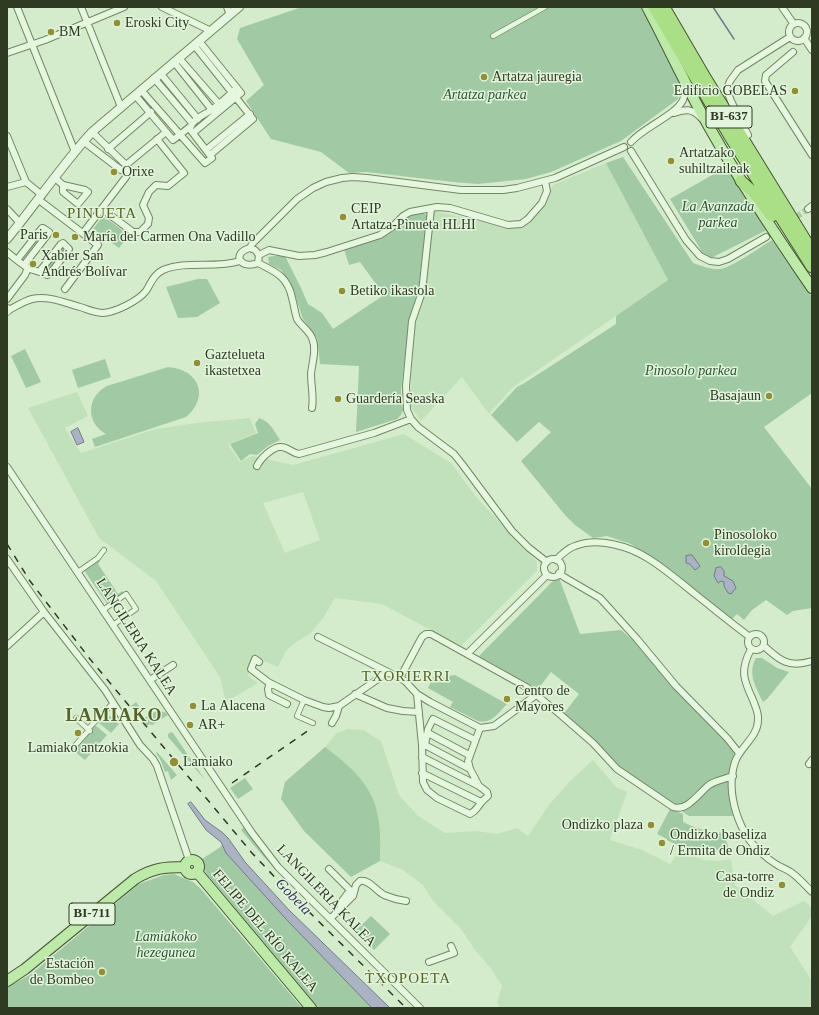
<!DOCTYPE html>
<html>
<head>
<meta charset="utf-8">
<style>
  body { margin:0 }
  #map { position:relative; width:819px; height:1015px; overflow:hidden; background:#d5eccc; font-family:Georgia,serif }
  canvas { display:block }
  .frame { position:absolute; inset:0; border:8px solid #2f3a23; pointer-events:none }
</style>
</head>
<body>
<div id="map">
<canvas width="819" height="1015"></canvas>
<div class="frame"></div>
</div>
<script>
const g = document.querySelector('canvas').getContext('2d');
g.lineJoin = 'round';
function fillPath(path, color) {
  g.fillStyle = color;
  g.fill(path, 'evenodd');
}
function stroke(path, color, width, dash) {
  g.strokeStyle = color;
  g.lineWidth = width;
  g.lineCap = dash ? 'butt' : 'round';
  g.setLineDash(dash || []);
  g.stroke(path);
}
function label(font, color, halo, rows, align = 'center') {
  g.font = font + ' Georgia,serif';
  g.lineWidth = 3;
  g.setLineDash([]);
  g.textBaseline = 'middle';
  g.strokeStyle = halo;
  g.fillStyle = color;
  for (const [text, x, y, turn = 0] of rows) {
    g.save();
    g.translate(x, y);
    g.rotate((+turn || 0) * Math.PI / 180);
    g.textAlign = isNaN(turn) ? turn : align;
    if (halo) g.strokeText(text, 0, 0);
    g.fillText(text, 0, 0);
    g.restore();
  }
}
fillPath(new Path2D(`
  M606,163L668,280L512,388L489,414L462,377L421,421L411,407V375L414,331L426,280L433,211L513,228L528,224L546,199L553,185Z
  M77,392L88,416L65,428L81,453L152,430L196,423L250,418L256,433L228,444L240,462L252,456L293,465L404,434L451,463L477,498L537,562V571L461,646L382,604L335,598L324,617L311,633L296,642L286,651L278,667L253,656L248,676L258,683L226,702L220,677L156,581L99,538L28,408ZM303,492L320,540L285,553L263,503Z
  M348,729L363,730L381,741L399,795L417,815L445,833L477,831L497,834L517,828L528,836L549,805L569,782L593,760L616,787L627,792L610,840L642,850L670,864L679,851L704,860L718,861L731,859L735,885L773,916L804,901L812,908V916L790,947L812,981V1008H500L497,1003L502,986L492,970L475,950L461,929L433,901L423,885L403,870L380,861L378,817L325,747L337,733Z`), '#c0e1ba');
fillPath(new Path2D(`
  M302,7H640L683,79L678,99L621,141L551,172L526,179L478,184L453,182L366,172L349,173L321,152L271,139L246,101L264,85L237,39L240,28Z
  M623,157L693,263C701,266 711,270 720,269C733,267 760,247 772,240L812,297V393L764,427L812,489V608L793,611L787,615L766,600L752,610L744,620L737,614L732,619L649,556L631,544L607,536L593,538L575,525L565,515L521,461L551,432L539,422L517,442L491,415L517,387L523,384L616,324V316L668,280L606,163Z
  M728,166L767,230L707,260L670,199Z
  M416,213H422L427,215L418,291L409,322L406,348L401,391L403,410L401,415L397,419L356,432L359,366L320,364L317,338L303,319L292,286L281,270L269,264L268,257L274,256H285L301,288L308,304L322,313L333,329L384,295L360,262L349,265L344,249L392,230L405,219Z
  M103,216L129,235L119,248L93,229Z
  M62,246L68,250L49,272L44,268Z
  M198,279H207L220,303L197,317L178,318L166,287Z
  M25,349L41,382L26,388L11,356Z
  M105,359L111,377L78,388L72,370Z
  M168,367C199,369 210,397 186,417L95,447L92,439L106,434C86,423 86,397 107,386Z
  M259,418C270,421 274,431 280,440L268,446L257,455L250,454L241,461L230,444L258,433L255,424Z
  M96,556L100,561L98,564L118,594L122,591L126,597L110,608L81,566Z
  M559,578L580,634L621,630L655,660L738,745C727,768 726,792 733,816H689L617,769L562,716L579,694L551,672L538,689L479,656L552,582Z
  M756,658H762L777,668L789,672L767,699L763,702C756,688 747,673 756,658Z
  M435,674L447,680L449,676L455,675L507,704C499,712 491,725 478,721L450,707L453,702L428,688Z
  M136,702L142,710L140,714L143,719C150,714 161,707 168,715L152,725L150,724L147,726L131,706Z
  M106,713L119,724L111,733L98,722Z
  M95,725L107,735L85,760L73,750Z
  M171,732L173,733L205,780L168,737V734Z
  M325,747C350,766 373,785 378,817C381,831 380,847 380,861L351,877L304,831L281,799L285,782Z
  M157,752L177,775L171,780L168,771L165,772L161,761L156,753Z
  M245,778L253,789L238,799L230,788Z
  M670,809L683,814V822C697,829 708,832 723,833L729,848C708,852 686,851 667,840V839L657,834Z
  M244,827L277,870L263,856L241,830Z
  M222,845L226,853L372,1008H318L206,873L202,859L219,848Z
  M174,874L193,882L201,889L302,1008H7V987L30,975L139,884L164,875Z
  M371,916L390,934L374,950L355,931Z`), '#a0c9a4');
const water = new Path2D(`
  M78,428L84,442L77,445L71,432Z
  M692,555L700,566L695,570L690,564L686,563V556Z
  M721,567L724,571V576L733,581L736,588L731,594L728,593L724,586V582L721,581L718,583L714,576L716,568Z
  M191,802L205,820L223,833L228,838L245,862L289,910L390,1008H372L286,919L226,853L221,842L206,830L188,804Z`);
fillPath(water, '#abb2c1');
stroke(water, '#727a8f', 1);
stroke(new Path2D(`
  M713,7L734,39`), '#727a8f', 1.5);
stroke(new Path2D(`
  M766,237L808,209`), '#b4c8aa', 6, [6, 3]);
const pedestrian = new Path2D(`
  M493,36L545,7
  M78,572L98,558L104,550
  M103,610L126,594L136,609L113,625
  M304,700L297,716L313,723
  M76,718L90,731
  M88,729L113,703
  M72,749L89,730`);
const minor = new Path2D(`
  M17,7L75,152
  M81,7L121,107
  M162,7L211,31
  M227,7L230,15
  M782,7L793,23
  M789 32a9 9 0 1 1 18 0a9 9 0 1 1-18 0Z
  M804,38L812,50
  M194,45L253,119L210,155
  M793,52L766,75L765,81L812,155
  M7,53L45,40L124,7
  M179,58L219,104
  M174,62L212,110
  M161,74L198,119
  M154,78L192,123
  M141,90L205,163L212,158L189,128
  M135,95L173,140L191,126C195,117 207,114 214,108C222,102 229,95 236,89
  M674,113C684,109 693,108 701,118
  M193,133L241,93L199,41
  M748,135L731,101L728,93V86L730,81L738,70L790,37
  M7,136L26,182L42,195
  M83,141L121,170L127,171L126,165L92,132
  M631,142C644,127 675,116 683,100C685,95 685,90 684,85
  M108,149L151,112
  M206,150L250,114
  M631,151L686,240L700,256L710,261L719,262L728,259L766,237
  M126,165L166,132
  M55,178L63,185L85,190L88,192L78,204L63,192V185
  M7,187L26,182
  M39,200L98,245L65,289
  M7,209L20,223
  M102,209L133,232H140L148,224L149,218L143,205L149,192L156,185L168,186L184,173L157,139
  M431,209L422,292L412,321L406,386L407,410L411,419L418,427L454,454L462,464L491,503L512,531L529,548L547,562
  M808,209L812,206
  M83,233L126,177L127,174V171
  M250,248L252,244L297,199L313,188L326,182L342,178L353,177L367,178L461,190H503L517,188L555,178L624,147
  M250,248L255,250L259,255L258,263C240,270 231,253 250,248Z
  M7,252C14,258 21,264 28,268C34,271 41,271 47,275L50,274L69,249L63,243L61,244L40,271
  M259,255L269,250L299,256L315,255L327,252L380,235L392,227L403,216L410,212L437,207L450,208L508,225L521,224L528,219L542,203L547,191L545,181
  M17,260L42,228H43L49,232L48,234L24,265
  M258,263C276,272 288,277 292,298C294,305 295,313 297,319C301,326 309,330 312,338C317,349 312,363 311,374C311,386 314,397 312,408
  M7,299L25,275L28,268
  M7,311C15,307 24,301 32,299C48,295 65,303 80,307C87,309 95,313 103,313C116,312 138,301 146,291C151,283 154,274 163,270C186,260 215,269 240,261
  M257,466C260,459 273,446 281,447C288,447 292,453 299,454L374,433L411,419
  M7,467L252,833L278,867L420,1008
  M7,559L44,612L105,690L140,745L153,759L157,766L189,860
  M544 568a9 9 0 1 1 18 0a9 9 0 1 1-18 0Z
  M556,560C562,554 568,548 575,546C598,537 629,546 649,559C665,569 680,582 695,594C713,608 731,623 750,637
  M559,573L564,577L600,598L637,639L676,686L727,738L739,753
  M748 642a8 8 0 1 1 16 0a8 8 0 1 1-16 0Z
  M318,637L388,672
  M7,646L44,612
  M764,646C780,661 789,668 812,661
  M751,649C740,670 743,679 753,700C755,706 759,713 758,720C758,737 740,747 735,762C725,793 739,836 764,855C768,859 774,863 779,866C783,868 788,870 792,873C799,878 805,885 812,892
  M467,654L547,575
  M259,662L255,659L251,669L268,682L304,700L323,707L329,708L339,706L388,672L405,681L417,694L430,702L480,728L494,726L536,695
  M400,678L422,637L426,634H431L528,688L562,716L593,743L617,769L673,807C687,812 699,793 709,785C716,780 725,779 733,776
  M150,680L173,665
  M270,683L268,689L269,695L287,704
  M355,694L387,708L403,711L419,712
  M417,694L422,745L423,782L427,790L437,798L470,814C476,811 476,809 480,804C482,801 485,799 488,796L487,792L479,786L422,757
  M332,723L336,716L339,706
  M428,733L469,755
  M422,745H425L470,769
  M425,745L428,729L433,719L475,740
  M809,764L812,760
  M422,773L481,802
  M479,786L470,769L468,761L480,728
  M329,869L350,890L340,904
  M330,919L353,896L356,885L360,881C369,879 376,891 384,895C391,898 398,900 406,901
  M429,962L454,953L451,946`);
const tertiary = new Path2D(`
  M7,239C36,204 61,166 92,132L239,7
  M7,309V311`);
const primary = new Path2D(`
  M647,7C669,48 688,91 712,132C742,185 777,237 812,288
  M185 867a7 7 0 1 1 14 0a7 7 0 1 1-14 0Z
  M197,872L311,1008
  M7,981L25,969L135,879C153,868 164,867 185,867`);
const trunk = new Path2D(`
  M654,7L729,135L812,267
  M664,7L706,79L812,251
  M741,181L754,193L772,216`);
stroke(pedestrian, '#738861', 6);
stroke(minor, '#738861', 8);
stroke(tertiary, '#738861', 10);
stroke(primary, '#475634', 12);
stroke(trunk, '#475634', 13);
stroke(pedestrian, '#e6f7df', 4.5);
stroke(minor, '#e6f7df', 6);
stroke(tertiary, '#e6f7df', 8);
stroke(primary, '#bdeaa8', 10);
stroke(trunk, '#aade87', 11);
stroke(new Path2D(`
  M7,544L30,581L90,659L252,853L287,890L406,1008
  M232,783L312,728`), '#2f3a23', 1.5, [7, 7]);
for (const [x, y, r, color] of [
  [117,23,4,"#919036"],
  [51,32,4,"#919036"],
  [484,77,4,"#919036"],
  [795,91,4,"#919036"],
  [671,161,4,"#919036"],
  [114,172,4,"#919036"],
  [343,217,4,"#919036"],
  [56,235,4,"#919036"],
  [75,237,4,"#919036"],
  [33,264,4,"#919036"],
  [342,291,4,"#919036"],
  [197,363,4,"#919036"],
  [769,396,4,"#919036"],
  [338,399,4,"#919036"],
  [706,543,4,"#919036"],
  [507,699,4,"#919036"],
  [193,706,4,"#919036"],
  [190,725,4,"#919036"],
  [78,733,4,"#919036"],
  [174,762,5,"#919036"],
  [651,825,4,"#919036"],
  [662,843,4,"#919036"],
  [782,885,4,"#919036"],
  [102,972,4,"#919036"]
]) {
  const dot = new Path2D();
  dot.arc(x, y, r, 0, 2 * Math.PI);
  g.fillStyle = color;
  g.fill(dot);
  stroke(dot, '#e2f4db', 1.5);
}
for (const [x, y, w] of [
  [729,117,46],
  [92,914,46]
]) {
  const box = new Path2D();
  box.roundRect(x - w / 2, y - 11, w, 22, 3);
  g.fillStyle = '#e2f4db';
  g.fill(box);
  stroke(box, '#2f3a23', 1);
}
label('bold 13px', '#2f3a23', null, [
  ["BI-637",729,117],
  ["BI-711",92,914]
]);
label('14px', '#2f3a23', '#e2f4db', [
  ["Eroski City",125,23],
  ["BM",59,32],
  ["Artatza jauregia",492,77],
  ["Edificio GOBELAS",787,91,"right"],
  ["Artatzako",679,153],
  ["suhiltzaileak",679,169],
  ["Orixe",122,172],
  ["CEIP",351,209],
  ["Artatza-Pìnueta HLHI",351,225],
  ["Paris",48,235,"right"],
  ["María del Carmen Ona Vadillo",83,237],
  ["Xabier San",41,256],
  ["Andrés Bolívar",41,272],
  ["Betiko ikastola",350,291],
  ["Gaztelueta",205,355],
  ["ikastetxea",205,371],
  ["Basajaun",761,396,"right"],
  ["Guardería Seaska",346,399],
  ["Pinosoloko",714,535],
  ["kiroldegia",714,551],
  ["Centro de",515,691],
  ["Mayores",515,707],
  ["La Alacena",201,706],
  ["AR+",198,725],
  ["Lamiako antzokia",78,748,"center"],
  ["Lamiako",183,762],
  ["Ondizko plaza",643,825,"right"],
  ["Ondizko baseliza",670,835],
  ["/ Ermita de Ondiz",670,851],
  ["Casa-torre",774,877,"right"],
  ["de Ondiz",774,893,"right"],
  ["Estación",94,964,"right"],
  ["de Bombeo",94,980,"right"]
], 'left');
label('italic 14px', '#2b5435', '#e2f4db', [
  ["Artatza parkea",485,95],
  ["La Avanzada",718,207],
  ["parkea",718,223],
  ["Pinosolo parkea",691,371],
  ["Lamiakoko",166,937],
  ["hezegunea",166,953]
]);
label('14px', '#2f3a23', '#e2f4db', [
  ["LANGILERIA KALEA",136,637,57],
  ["LANGILERIA KALEA",326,896,46],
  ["FELIPE DEL RÍO KALEA",265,931,50]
]);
g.letterSpacing = '1px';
label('15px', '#566326', '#e2f4db', [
  ["PINUETA",102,214],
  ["TXORIERRI",406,677],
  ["TXOPOETA",408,979]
]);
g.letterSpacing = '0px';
label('italic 15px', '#343658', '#e2f4db', [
  ["Gobela",293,897,46]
]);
g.letterSpacing = '1px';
label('bold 18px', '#566326', '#e2f4db', [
  ["LAMIAKO",114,716]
]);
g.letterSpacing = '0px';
</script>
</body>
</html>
